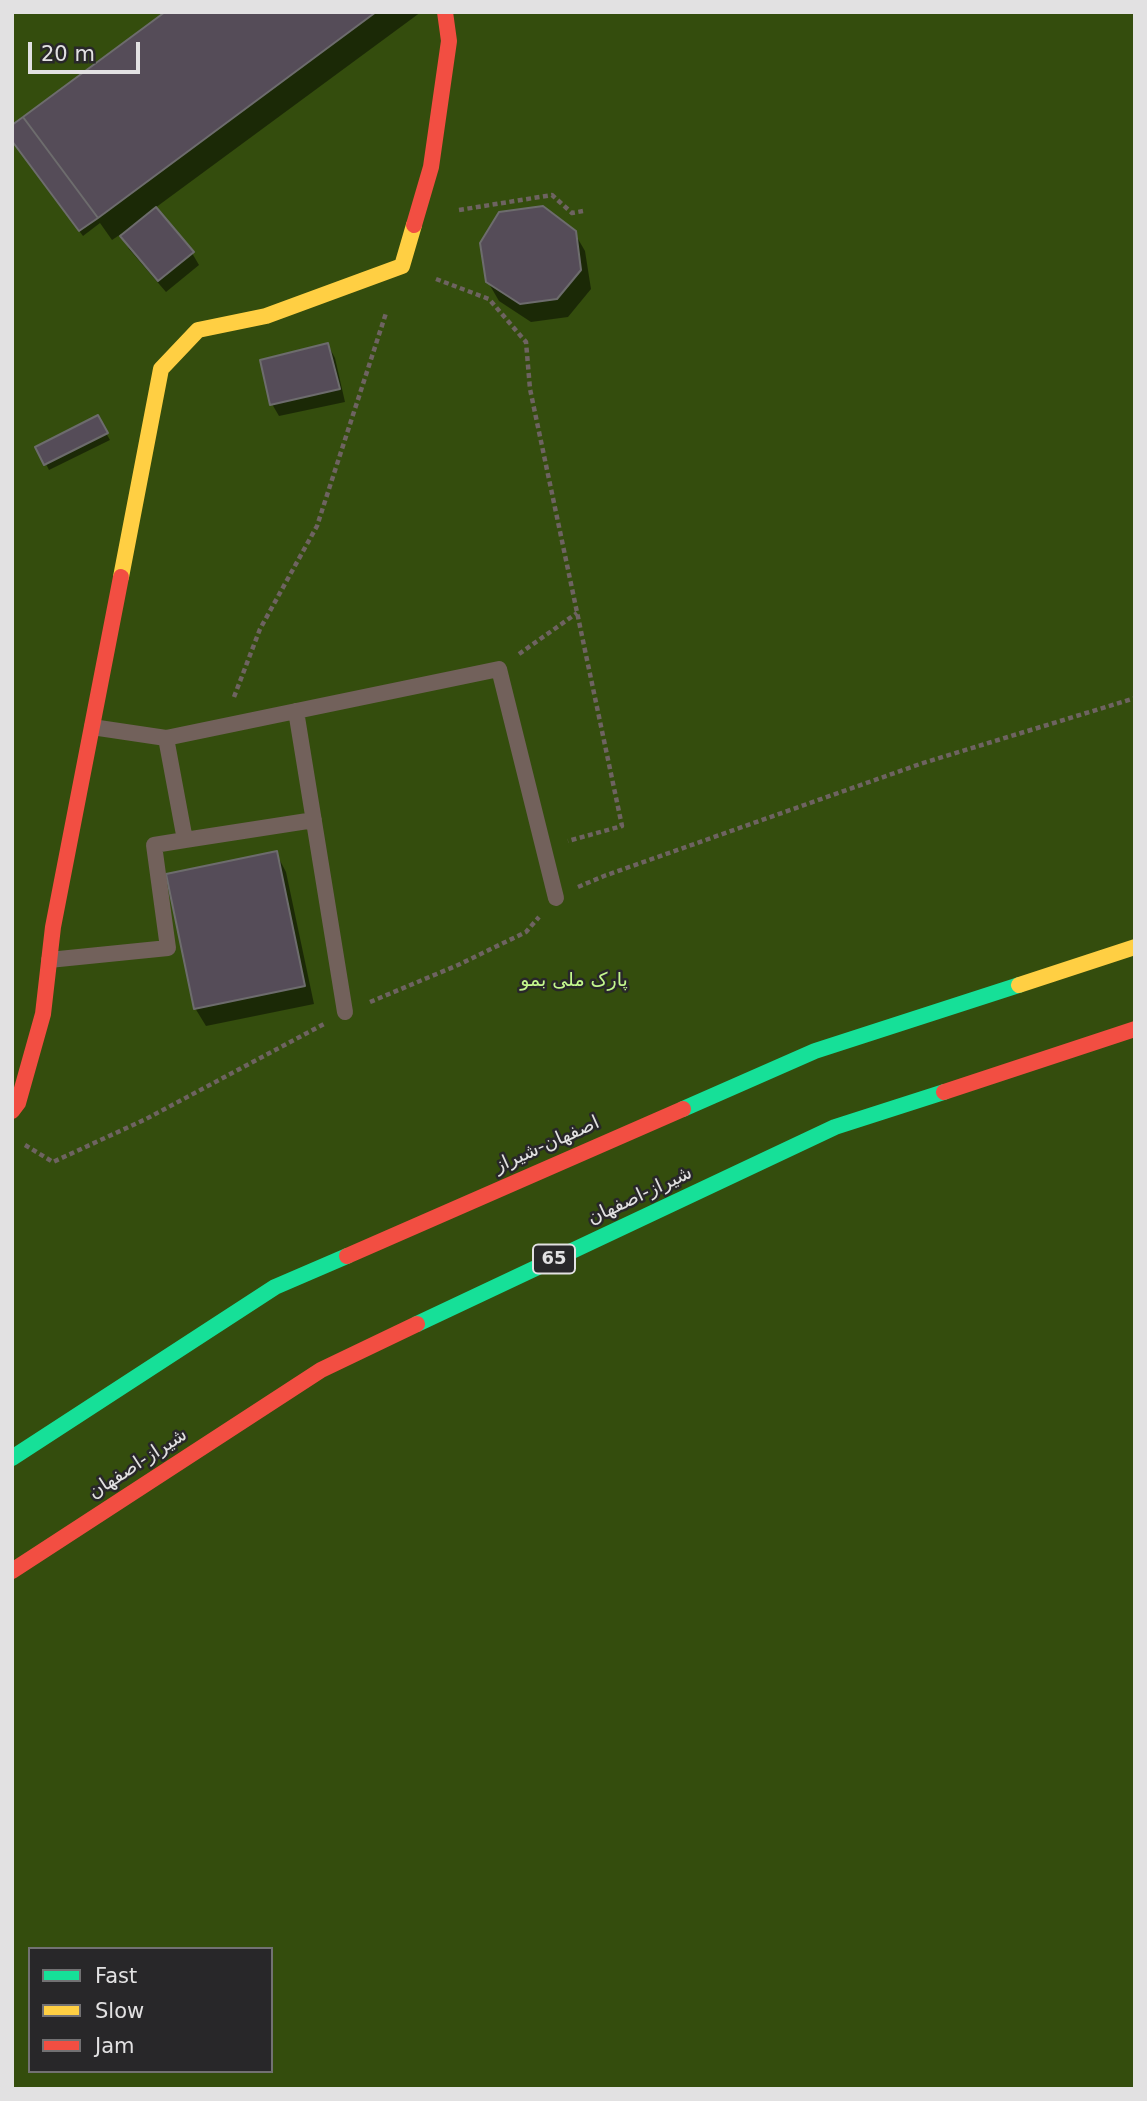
<!DOCTYPE html>
<html>
<head>
<meta charset="utf-8">
<style>
  body { margin:0 }
  #map { position:relative; width:1147px; height:2101px; overflow:hidden; background:#323232; font-family:"DejaVu Sans",sans-serif }
  canvas { display:block }
  .frame { position:absolute; inset:0; border:14px solid #e2e1e2; pointer-events:none }
  .legend { position:absolute; left:28px; top:1947px; width:245px; height:126px; box-sizing:border-box; background:#282729; border:2px solid #727173; margin:0; padding:9px 12px; list-style:none; font-size:21px; color:#e2e1e2 }
  .legend li { display:flex; align-items:center; gap:14px; height:35px }
  .legend b { width:35px; border:2px solid #727173 }
  .scale { position:absolute; left:28px; top:42px; width:112px; height:32px; box-sizing:border-box; border:4px solid #e2e1e2; border-top:0; padding-left:9px; font-size:21px; line-height:24px; white-space:nowrap; color:#e2e1e2; -webkit-text-stroke:5px #282729; paint-order:stroke }
</style>
</head>
<body>
<div id="map">
<canvas width="1147" height="2101"></canvas>
<div class="frame"></div>
<ul class="legend">
<li><b style="height:9px;background:#16e098"></b>Fast</li>
<li><b style="height:9px;background:#ffcf43"></b>Slow</li>
<li><b style="height:9px;background:#f24e42"></b>Jam</li>
</ul>
<div class="scale">20 m</div>
</div>
<script>
const g = document.querySelector('canvas').getContext('2d');
g.lineJoin = 'round';
function fillPath(path, color) {
  g.fillStyle = color;
  g.fill(path, 'evenodd');
}
function stroke(path, color, width, dash) {
  g.strokeStyle = color;
  g.lineWidth = width;
  g.lineCap = dash ? 'butt' : 'round';
  g.setLineDash(dash || []);
  g.stroke(path);
}
function label(font, color, halo, rows, align = 'center') {
  g.font = font + ' "DejaVu Sans","Noto Sans Arabic",sans-serif';
  g.lineWidth = 5;
  g.setLineDash([]);
  g.textBaseline = 'middle';
  g.strokeStyle = halo;
  g.fillStyle = color;
  for (const [text, x, y, turn = 0] of rows) {
    g.save();
    g.translate(x, y);
    g.rotate((+turn || 0) * Math.PI / 180);
    g.textAlign = isNaN(turn) ? turn : align;
    if (halo) g.strokeText(text, 0, 0);
    g.fillText(text, 0, 0);
    g.restore();
  }
}
fillPath(new Path2D(`
  M12,12H1135V2089H12ZM30,1949H271V2071H30Z`), '#344d0d');
fillPath(new Path2D(`
  M168,12H421L155,208L192,253L199,265L166,292L129,249L121,234L112,240L100,223L83,236L12,140Z
  M574,232L585,251L591,289L568,317L531,322L499,301L488,282Z
  M328,345L335,358L345,402L279,416L272,404Z
  M97,417L110,440L49,470L38,448Z
  M276,853L286,872L314,1004L206,1026L195,1008Z`), '#0007');
const building = new Path2D(`
  M165,12H376L98,218L23,117Z
  M23,117L98,218L79,231L12,141V125Z
  M543,206L576,231L581,270L557,299L520,304L486,282L480,243L499,212Z
  M156,207L194,252L158,281L120,236Z
  M328,343L340,389L270,405L260,360Z
  M98,415L108,433L44,465L35,447Z
  M277,851L305,986L194,1009L166,874Z`);
fillPath(building, '#554c58');
stroke(building, '#6d6c6d', 2);
stroke(new Path2D(`
  M459,210L552,195L572,213L583,211
  M436,279L489,299L526,342L530,389L622,826L568,841
  M519,654L577,613
  M234,697L260,629L317,526L386,313
  M578,887L604,876L920,764L1135,698
  M370,1002L458,965L526,932L539,917
  M25,1145L53,1162L146,1119L324,1024`), '#6e6361', 4.5, [5, 3.5]);
stroke(new Path2D(`
  M296,711L345,1012
  M92,727L166,738L499,669L556,898
  M166,738L185,840L314,820
  M49,960L168,948L154,845L185,840`), '#72615b', 16);
stroke(new Path2D(`
  M683,1109L815,1051L1019,985
  M417,1324L835,1127L944,1092
  M12,1458L275,1287L347,1256`), '#16e098', 16);
stroke(new Path2D(`
  M121,577L161,369L198,330L266,316L402,266L414,225
  M1019,985L1135,947`), '#ffcf43', 16);
stroke(new Path2D(`
  M414,225L431,167L449,41L445,12
  M944,1092L1135,1029
  M12,1111L18,1103L43,1014L53,927L121,577
  M347,1256L683,1109
  M12,1571L321,1370L417,1324`), '#f24e42', 16);
for (const [x, y, w] of [
  [554,1259,42]
]) {
  const box = new Path2D();
  box.roundRect(x - w / 2, y - 14.5, w, 29, 5);
  g.fillStyle = '#282729';
  g.fill(box);
  stroke(box, '#e2e1e2', 2);
}
label('bold 18px', '#e2e1e2', null, [
  ["65",554,1259]
]);
label('19px', '#c3f78d', '#282729', [
  ["پارک ملی بمو",574,981]
]);
label('19px', '#e2e1e2', '#282729', [
  ["اصفهان-شیراز",547,1145,-24],
  ["شیراز-اصفهان",640,1196,-25],
  ["شیراز-اصفهان",138,1464,-33]
]);
</script>
</body>
</html>
